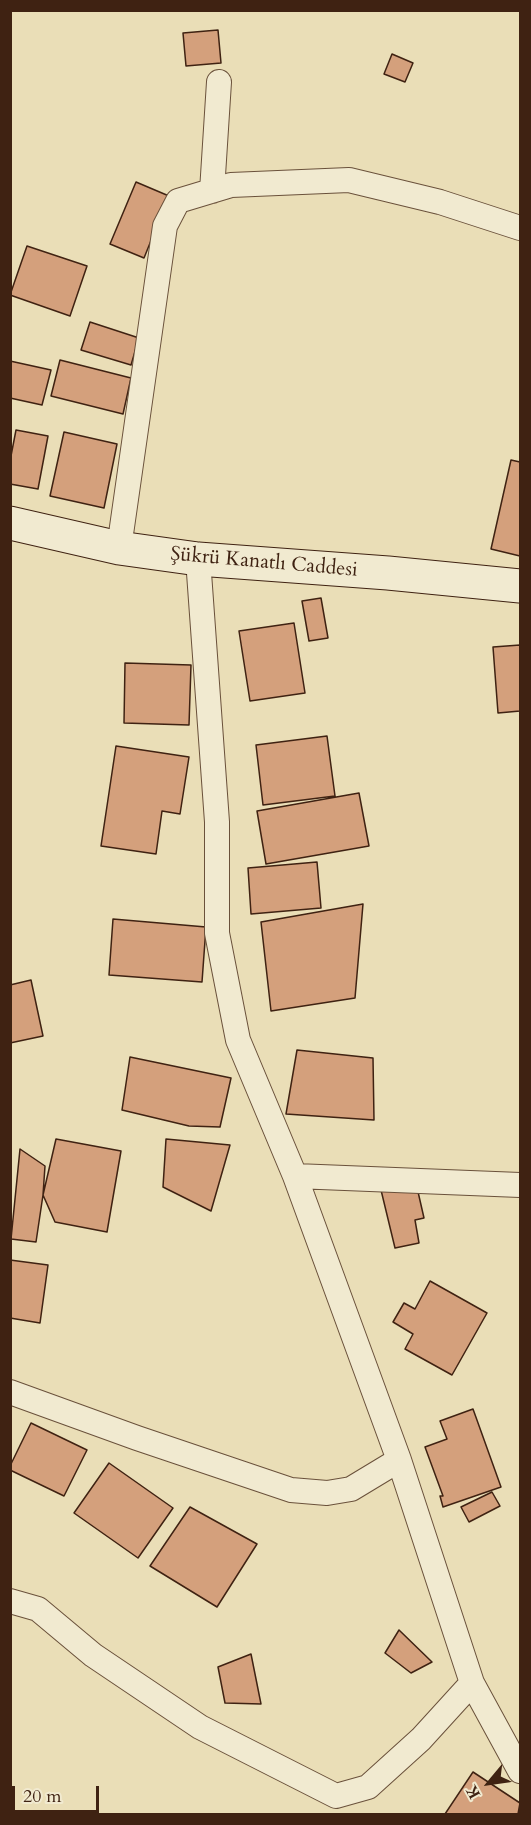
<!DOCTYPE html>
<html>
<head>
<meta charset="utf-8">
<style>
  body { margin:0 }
  #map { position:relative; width:531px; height:1825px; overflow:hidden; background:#eadeb7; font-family:Cardo,serif }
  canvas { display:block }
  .frame { position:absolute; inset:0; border:12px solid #3f2212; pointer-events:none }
  .north { position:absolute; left:459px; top:1753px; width:60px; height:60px; -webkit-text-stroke:4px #f1ead0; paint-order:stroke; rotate:241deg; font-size:16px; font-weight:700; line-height:24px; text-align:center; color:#3f2212 }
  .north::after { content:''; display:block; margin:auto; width:21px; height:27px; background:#3f2212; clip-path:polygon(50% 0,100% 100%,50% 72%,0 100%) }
  .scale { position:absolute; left:12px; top:1786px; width:87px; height:27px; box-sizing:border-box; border:3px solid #3f2212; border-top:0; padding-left:8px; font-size:18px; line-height:21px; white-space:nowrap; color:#3f2212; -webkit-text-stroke:4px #f1ead0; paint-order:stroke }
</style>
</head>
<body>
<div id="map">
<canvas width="531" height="1825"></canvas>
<div class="frame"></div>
<div class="north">K</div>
<div class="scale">20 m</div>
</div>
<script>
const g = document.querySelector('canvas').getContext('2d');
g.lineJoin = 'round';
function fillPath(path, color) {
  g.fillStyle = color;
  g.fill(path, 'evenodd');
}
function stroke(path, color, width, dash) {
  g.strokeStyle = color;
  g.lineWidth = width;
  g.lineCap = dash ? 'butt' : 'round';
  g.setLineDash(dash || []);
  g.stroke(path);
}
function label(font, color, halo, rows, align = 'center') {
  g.font = font + ' Cardo,serif';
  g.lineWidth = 6;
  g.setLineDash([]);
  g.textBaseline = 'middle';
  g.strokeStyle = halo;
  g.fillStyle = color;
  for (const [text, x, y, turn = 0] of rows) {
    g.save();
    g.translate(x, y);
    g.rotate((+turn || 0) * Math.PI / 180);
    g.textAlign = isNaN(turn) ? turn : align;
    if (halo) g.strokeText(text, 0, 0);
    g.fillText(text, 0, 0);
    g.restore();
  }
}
const building = new Path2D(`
  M218,30L221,63L186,66L183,33Z
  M392,54L413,63L405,82L384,74Z
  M136,182L169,196L144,258L110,244Z
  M27,246L87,266L70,316L10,295Z
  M90,322L139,338L131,365L81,350Z
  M60,360L131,378L123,414L51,396Z
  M10,361L51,370L42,405L10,398Z
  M16,430L48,436L38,489L10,484V461Z
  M64,432L117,444L104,508L50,496Z
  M511,460L520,462V556L491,549Z
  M321,598L328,638L309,641L302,601Z
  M294,623L305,693L250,701L239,631Z
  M520,645V711L498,713L493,647Z
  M125,663L191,665L189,725L124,723Z
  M327,736L335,796L263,805L256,745Z
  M116,746L189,757L180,814L162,811L156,854L101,846Z
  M359,793L369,846L266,864L257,811Z
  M317,862L321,908L251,914L248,868Z
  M363,904L355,998L271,1011L261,922Z
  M113,919L206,927L202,982L109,975Z
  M31,980L43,1036L10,1043V985Z
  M297,1050L373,1058L374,1120L286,1114Z
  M130,1057L231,1078L220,1127L189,1126L122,1110Z
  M56,1139L121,1151L107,1232L55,1222L43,1195Z
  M166,1139L230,1145L211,1211L163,1187Z
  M20,1149L45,1166L43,1195L36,1242L11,1239Z
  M416,1183L424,1218L415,1220L419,1243L395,1248L381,1190Z
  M10,1260L48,1265L40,1323L10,1318Z
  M430,1281L487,1313L452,1375L405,1349L413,1334L393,1322L404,1303L415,1309Z
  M473,1409L501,1487L443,1507L440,1496H443L425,1447L447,1439L440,1421Z
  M31,1423L87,1450L64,1496L10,1470V1466Z
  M109,1463L173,1508L138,1558L74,1513Z
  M492,1492L500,1506L469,1522L461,1507Z
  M190,1507L257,1544L217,1607L150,1566Z
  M399,1630L432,1662L411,1673L385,1653Z
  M251,1654L261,1704L225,1703L218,1667Z
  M473,1772L520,1803L518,1814H445Z`);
fillPath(building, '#d4a07c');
stroke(building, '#3f2212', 1.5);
const street = new Path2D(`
  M212,191L219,82
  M119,548L165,226L178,201L231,185L349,180L440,202L520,228
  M198,559L217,822V933L238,1040L295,1176L399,1460L472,1683L520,1771
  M295,1176L520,1185
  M10,1392L137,1438L291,1490L327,1493L351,1489L399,1460
  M10,1601L38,1609L93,1655L200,1727L336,1796L368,1787L421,1739L472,1683`);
const secondary = new Path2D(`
  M10,523L119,548L198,559L388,573L520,586`);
stroke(street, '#6a513b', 26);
stroke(secondary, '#3f2212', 35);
stroke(street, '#f1ead0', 24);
stroke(secondary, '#f1ead0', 33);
label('20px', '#3f2212', '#f1ead0', [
  ["Şükrü Kanatlı Caddesi",264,563,5]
]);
</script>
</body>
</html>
